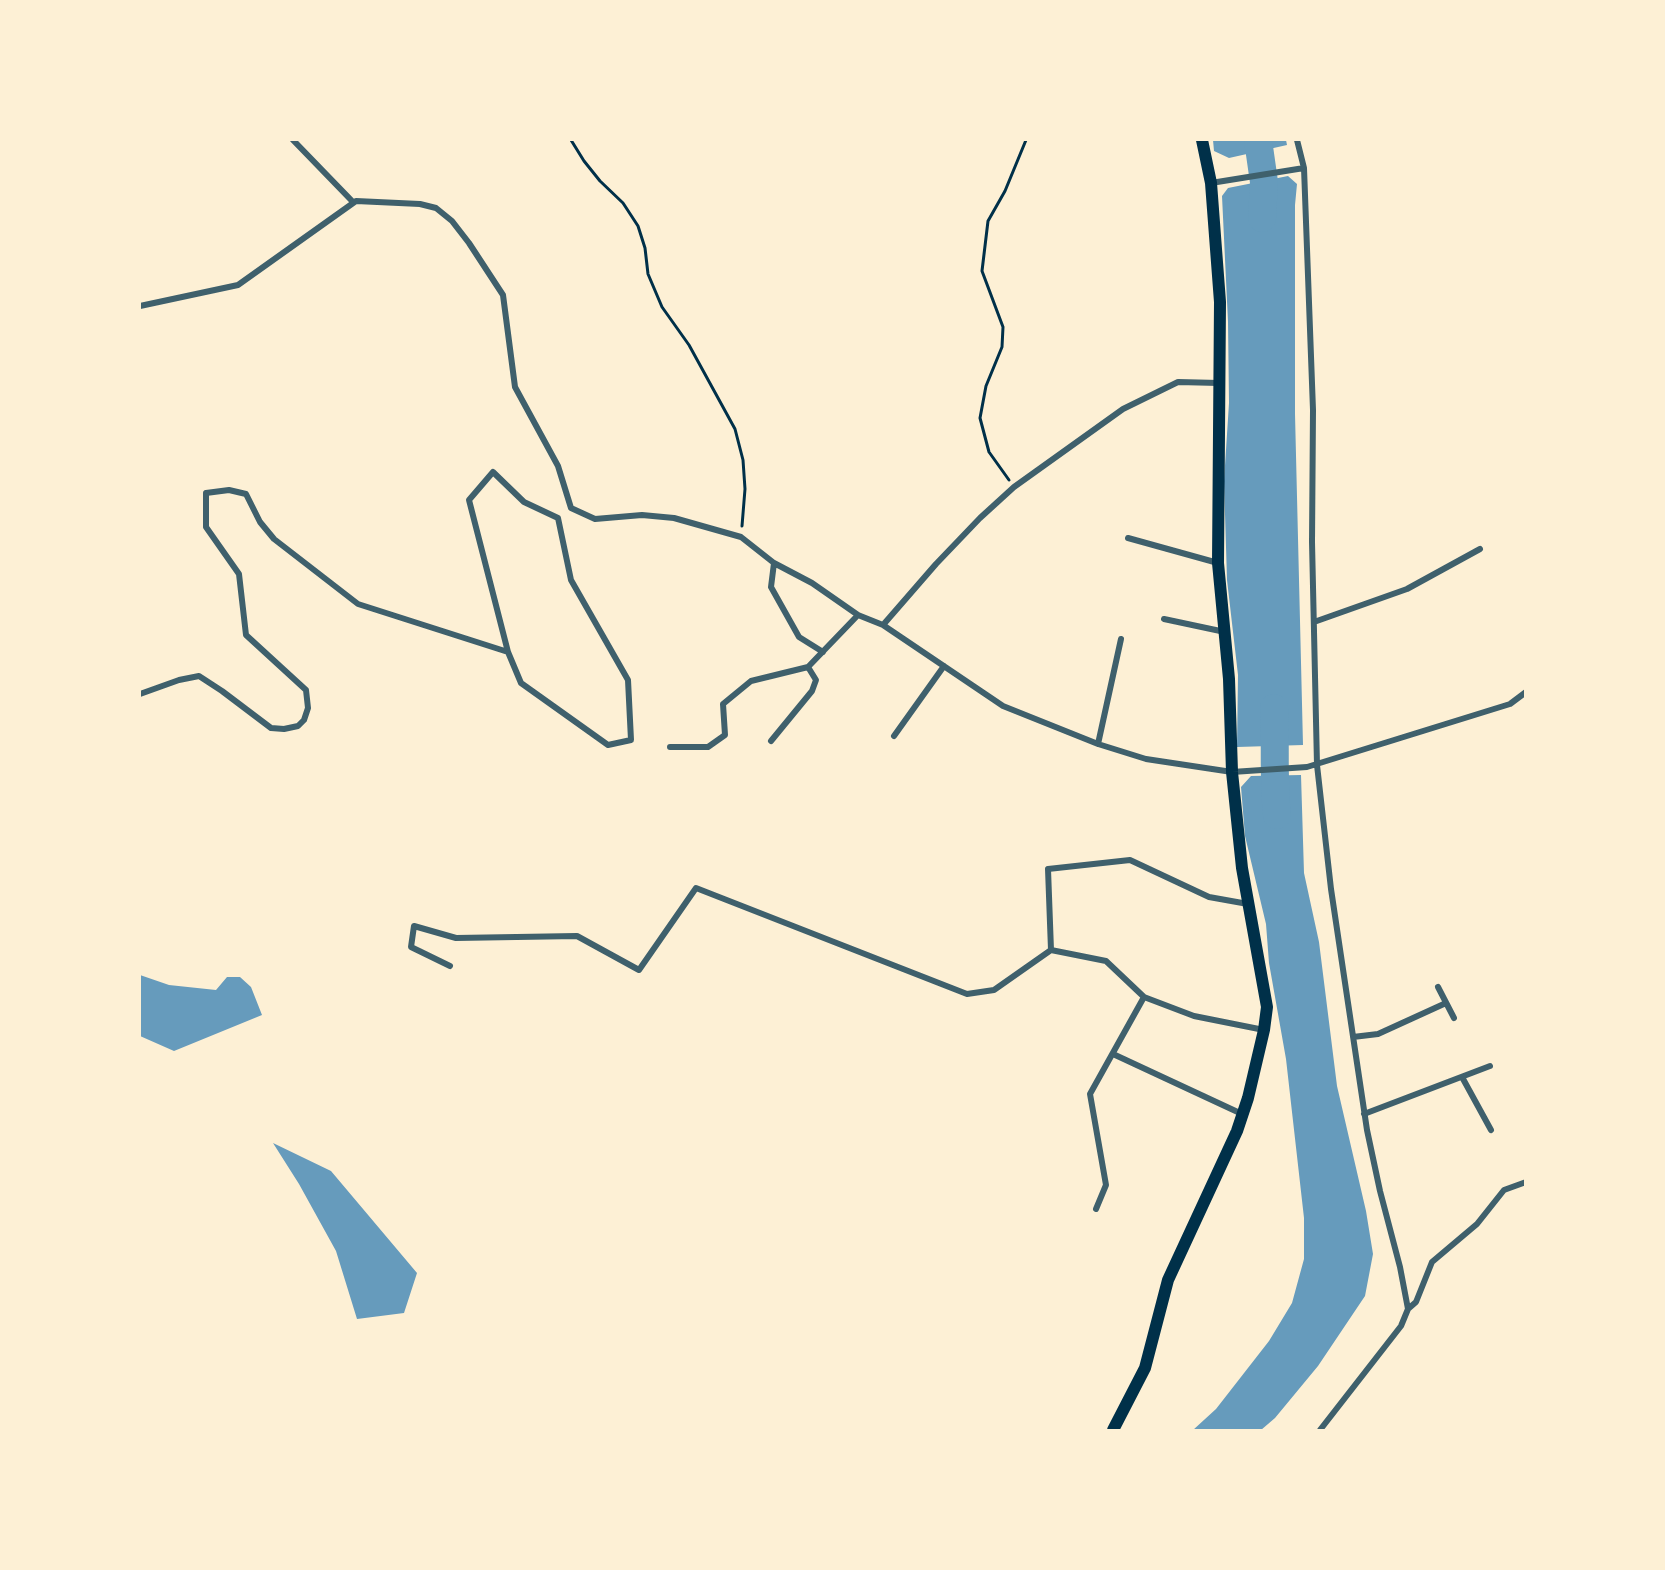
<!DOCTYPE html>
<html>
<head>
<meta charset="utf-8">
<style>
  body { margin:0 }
  #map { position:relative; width:1665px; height:1570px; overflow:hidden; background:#fdf0d5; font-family:"PT Sans Narrow",sans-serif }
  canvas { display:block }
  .frame { position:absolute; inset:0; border:141px solid #fdf0d5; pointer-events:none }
</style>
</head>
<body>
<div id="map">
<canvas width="1665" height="1570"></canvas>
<div class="frame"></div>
</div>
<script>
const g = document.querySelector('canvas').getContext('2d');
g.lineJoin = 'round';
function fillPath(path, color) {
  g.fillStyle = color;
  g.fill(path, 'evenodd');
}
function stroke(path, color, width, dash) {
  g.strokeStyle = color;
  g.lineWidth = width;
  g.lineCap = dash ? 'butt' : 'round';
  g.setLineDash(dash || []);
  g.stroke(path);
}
fillPath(new Path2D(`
  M1213,140H1286L1287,145L1229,158L1214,151Z
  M1288,176L1297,184L1295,205V414L1303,745L1237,747L1238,675L1227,580L1224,481L1229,403L1228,322L1222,196L1228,188Z
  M1301,775L1304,873L1319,942L1337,1086L1366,1211L1373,1254L1365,1296L1318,1366L1275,1418L1261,1430H1193L1216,1409L1269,1341L1292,1303L1304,1259V1218L1286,1059L1269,963L1266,924L1245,836L1241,787L1251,776Z
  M140,975L169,985L216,990L227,977H240L251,987L262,1015L174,1051L140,1036Z
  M273,1143L331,1171L417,1273L404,1313L357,1319L336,1251L299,1184Z`), '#669bbc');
stroke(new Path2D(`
  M1258,140L1264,182L1262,218
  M1274,708C1276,744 1273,779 1277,815`), '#669bbc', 28);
stroke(new Path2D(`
  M571,140L584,161L600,181L623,203L638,226L645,248L648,274L662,307L689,345L735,429L743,460L745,489L742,526
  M1009,480L989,452L980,418L986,386L1002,347L1003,327L982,271L988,221L1005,191L1026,140`), '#003049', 3);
stroke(new Path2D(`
  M293,140L353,202
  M1297,140L1304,168L1313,410L1312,542L1317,765L1331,889L1367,1130L1380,1191L1400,1267L1408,1309
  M1211,183L1304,168
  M140,306L238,285L356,201L420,204L436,208L452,221L469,243L503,295L515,387L558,466L571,508L595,519L642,515L674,518L741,537L774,563L812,583L858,615L883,625L1003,706L1098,744L1146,759L1232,772L1307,767L1510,704L1526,692
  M493,472L524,502L558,518L571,580L628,680L631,740L608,745L521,683L508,652L469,500Z
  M1128,538L1218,563
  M774,563L771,587L799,637L823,652
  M1164,619L1225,632
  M1314,622L1407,589L1480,549
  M883,625L936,564L980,518L1014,487L1123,409L1178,382L1219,383
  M140,694L179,680L199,676L222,691L271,728L284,729L298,726L304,720L308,708L306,690L246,635L239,574L206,527V493L229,490L246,494L260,522L274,539L358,604L508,652
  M894,736L944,666
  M771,741L812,691L816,680L808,667
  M1098,744L1121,639
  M670,747H708L725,735L723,704L751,681L808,667L858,615
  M1051,950L1048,869L1130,860L1209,897L1248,904
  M450,966L411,947L414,926L456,938L577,936L639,970L696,888L967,994L994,990L1051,950L1106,961L1144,997L1194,1016L1264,1030
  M1438,987L1454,1018
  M1353,1037L1378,1034L1446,1003
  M1113,1054L1242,1114
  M1462,1077L1491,1130
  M1364,1114L1490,1066
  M1096,1209L1106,1185L1090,1094L1144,997
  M1320,1430L1401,1326L1408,1309L1416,1302L1432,1262L1477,1224L1504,1190L1526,1182`), '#3f606c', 6);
stroke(new Path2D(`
  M1113,1430L1145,1368L1168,1280L1237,1131L1248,1098L1264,1030L1267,1007L1242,868L1232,772L1229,679L1218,563L1220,302L1211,183L1202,140`), '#003049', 12);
</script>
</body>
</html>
